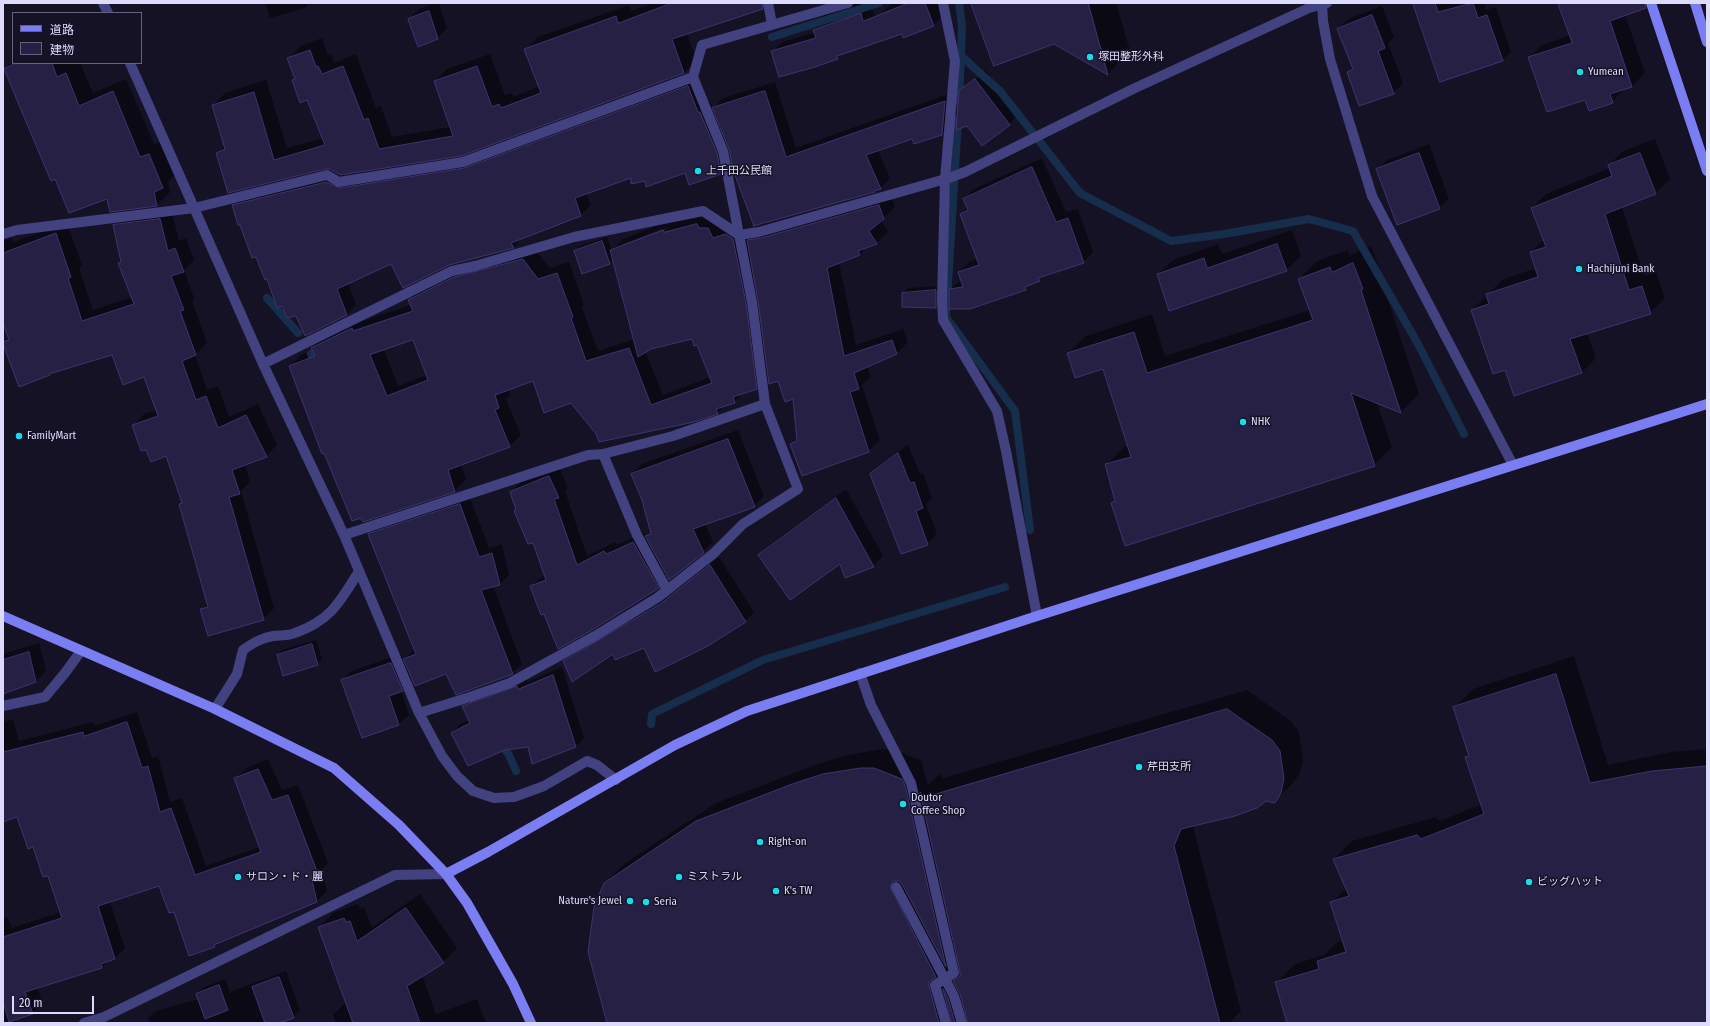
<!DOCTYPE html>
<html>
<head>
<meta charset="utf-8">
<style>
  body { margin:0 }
  #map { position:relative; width:1710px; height:1026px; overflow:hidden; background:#151226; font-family:"Fira Sans Condensed","Noto Sans JP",sans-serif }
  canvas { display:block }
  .frame { position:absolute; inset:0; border:4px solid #dddbfb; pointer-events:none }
  .legend { position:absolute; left:12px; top:12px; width:130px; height:52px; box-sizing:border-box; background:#151226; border:1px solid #65627b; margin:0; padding:5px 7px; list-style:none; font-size:12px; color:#dddbfb }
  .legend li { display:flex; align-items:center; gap:8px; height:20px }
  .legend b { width:20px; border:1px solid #65627b }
  .scale { position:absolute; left:12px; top:996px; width:82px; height:18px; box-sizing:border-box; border:2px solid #dddbfb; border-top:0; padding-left:5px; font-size:12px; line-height:14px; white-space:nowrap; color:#dddbfb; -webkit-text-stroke:3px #151226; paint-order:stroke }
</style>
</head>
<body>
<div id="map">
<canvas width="1710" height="1026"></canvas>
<div class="frame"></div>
<ul class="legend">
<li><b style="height:5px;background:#7b7df2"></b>道路</li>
<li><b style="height:11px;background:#262045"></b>建物</li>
</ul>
<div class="scale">20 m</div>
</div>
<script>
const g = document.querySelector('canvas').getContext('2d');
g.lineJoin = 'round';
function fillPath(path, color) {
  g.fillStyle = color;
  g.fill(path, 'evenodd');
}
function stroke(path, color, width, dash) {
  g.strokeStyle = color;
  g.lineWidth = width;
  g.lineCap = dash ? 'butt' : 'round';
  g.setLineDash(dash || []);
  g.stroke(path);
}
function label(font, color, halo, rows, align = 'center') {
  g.font = font + ' "Fira Sans Condensed","Noto Sans JP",sans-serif';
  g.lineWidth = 3;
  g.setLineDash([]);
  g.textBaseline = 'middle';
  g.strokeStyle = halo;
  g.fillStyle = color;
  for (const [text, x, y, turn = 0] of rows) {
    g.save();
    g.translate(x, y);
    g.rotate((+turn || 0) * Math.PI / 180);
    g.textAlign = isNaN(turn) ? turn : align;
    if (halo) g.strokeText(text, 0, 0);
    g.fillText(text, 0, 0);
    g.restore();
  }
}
fillPath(new Path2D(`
  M265,3H310L305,8L270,18Z
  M435,3H439L447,28L438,38L409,19L419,9Z
  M652,3H747L687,33L696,60L684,73L340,174L351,179L475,159L698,76L708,103L710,102L713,109L723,98L775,82L796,148L954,92L952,124L942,134L913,138L878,150L890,178L881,188L874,192L730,148L726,142L730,163L720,174L685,172L645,180L632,176L586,193L591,205L581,215L523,237L514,247L449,264L392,263L348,283L356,305L346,315H296L268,278L233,206L243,196L337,172L331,168L218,153L225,145L213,105L225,93L266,80L287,148L323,138L307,99L293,81L296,78L289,58L301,46L322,38L328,55L331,54L334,63L356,54L376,108L381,106L392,137L451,127L435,81L447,69L490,54L505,95L512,93L513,97L540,86L526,49L538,37L629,5L631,11Z
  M849,3H870L875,16L880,15L890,5L896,3H939L943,15L933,25L902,32L842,53L838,58L772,52L782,42L815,32L814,30L822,23L821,18L831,8Z
  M972,3H1087L1095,33H1097L1089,3H1116L1130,51L1108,74L1054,43Z
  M1414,3H1484L1486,10L1496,7L1511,52L1502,60Z
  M1560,3H1625L1623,9L1645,73L1632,86L1625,88L1612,102L1585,99L1530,57L1542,45L1571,35Z
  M1382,6L1394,37L1388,43L1403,83L1393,93L1348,72L1353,67L1338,29L1348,19Z
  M13,61V63H80L93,93L126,79L154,144L163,141L176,174L168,182L170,192L157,205L108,197L56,178L5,69Z
  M985,70L1019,114L1009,124L960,92L968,83V85L980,76L979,75Z
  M1655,139L1670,179L1656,193L1622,207L1644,276L1656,272L1665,298L1650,313L1587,333L1596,358L1582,372L1506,369L1472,310L1502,280L1536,268L1531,252L1544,239L1532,208L1546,194L1610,168L1609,165L1623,151Z
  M1429,144L1449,199L1439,208L1377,169L1387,160Z
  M1042,158L1066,212L1078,209L1093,252L1083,262L1045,274L1039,280L1030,284L1025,289H950L962,279L959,272L969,262L978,259L961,214L968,207L964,199L974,189Z
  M890,194L895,207L881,220L888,232L876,243L867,247L859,255L839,262L856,345L903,329L908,342L897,353L867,366L871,377L862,385L880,440L868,451L791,445L798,438L794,398L779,380L769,375L756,388L744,392L734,402L725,405L717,413L597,434L571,402L534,380L508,389L510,395L506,399L521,435L509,447L461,464L466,479L455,491L363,521L290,366L301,355L313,350L312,348L324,336L363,317L365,320L411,305L409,300L421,289L467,266L534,248L550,268L569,262L584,305L582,307L598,351L635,339L613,259L610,263L582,272L575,251L580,246L607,237L612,250L623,239L674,219L708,213L724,227L738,223L744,227L747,241L759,229ZM667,227L668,229L623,246V244ZM693,337L698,344L711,377L663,395L645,351L650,348ZM414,338L427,375L398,386L384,350Z
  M171,208L179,241L186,238L194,260L184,270L194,298L192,301L207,343L195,355L207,390L218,386L229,417L258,404L277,445L266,456L245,464L250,482L241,491L274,608L263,619L202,609L208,603L180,504L182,502L167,455L147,448L133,426L144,414L157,410L145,376L113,354L51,373L49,374L4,343L9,337L3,320V241L12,238L13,242L67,223L82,265L79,268L93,310L132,297L114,225L125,214Z
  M1292,230L1301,256L1286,270L1158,274L1173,260L1218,244L1222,254Z
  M1371,246L1380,270L1379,272L1419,394L1401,412L1377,403L1392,447L1374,465L1112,503L1116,499L1106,465L1124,447L1128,446L1104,368L1068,353L1086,336L1152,314L1165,356L1310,310L1299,279L1317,261L1348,250L1349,255Z
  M940,286V302L936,307L903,293L908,288Z
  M738,430L764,496L754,506L705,523L713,542L703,552L669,577L658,588L544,612L531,587L541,577L546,575L534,542L517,509L511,492L521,482L559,467L568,488L565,491L587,556L615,542L617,545L643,533L646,537L651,531L643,499L632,474L642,464Z
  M908,445L920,474L923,473L932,498L926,504L937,534L927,544L871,474L881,464Z
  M846,489L883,556L873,566L759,555L769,545Z
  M469,495L489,548L502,544L509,575L500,584L493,586L522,664L512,673H447L413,679L401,690L409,715L399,724L362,737L342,680L352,671L401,654L403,660L415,649L369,534L378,525Z
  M719,557L754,612L745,621L644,647L565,661L574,652L671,595Z
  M316,640L322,659L318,664L278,655L282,650Z
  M39,643L46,671L36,681L3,693V656L6,653Z
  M1574,656L1608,765L1671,752L1707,749V1023H1288L1276,983L1295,964L1324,955L1337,942L1343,941L1331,903L1346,888L1334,859L1352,841L1436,817L1440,821L1482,804L1466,757L1469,755L1454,708L1473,689Z
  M562,667L584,738L576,746H528L452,733L460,724L469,720L463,707L471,698L526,679L527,682Z
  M1247,690L1291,721L1299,732L1303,760L1300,773L1293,783L1274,802L1265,800L1193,824V827L1241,1011L1229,1023H608L604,884L624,864L716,803L815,765L843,756L881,749L894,750L921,760L928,786L939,774L943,778ZM957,954L961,972L952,982L948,964Z
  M137,712L152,758L158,756L170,802L182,798L206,866L260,847L236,778L246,768L268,759L282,790L298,785L328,863L322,869L327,891L317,901L219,942L215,946L190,954L174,910L160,885L110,902L125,948L115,958L109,960L102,967L37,987L43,1003L32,1013L15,1019L16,1023H3V919L7,917L12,928L61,912L48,874L18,816L3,821V722L13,719L19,741L93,722L94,726Z
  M420,894L457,948L443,962L422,975L436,1014L477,999L486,1023H336L333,1015L346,1002L319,927L333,913L358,904L360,909L364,907L372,927Z
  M286,971L300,1010L293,1017L276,1023H150L148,1018L155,1011L199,999L197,994L204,987L225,979L230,992Z`), '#0007');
stroke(new Path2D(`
  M959,3L962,25L961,56L1000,91L1080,193L1171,241L1224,234L1309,219L1353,231L1417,342L1464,434
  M772,37L879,3
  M959,101L961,56
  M958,120L946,317L1015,411L1030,530
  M267,298L298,333
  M311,354L317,366
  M651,724L652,714L763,660L1005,587
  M499,742L509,755L516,771`), '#162d4c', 8);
const building = new Path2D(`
  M672,3H762L763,9L672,39L684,73L461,156L340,175L330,169H325L228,193L216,153L225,149L212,105L254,92L274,160L325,145L307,100L300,103L292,80L295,79L287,58L310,50L316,67L318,66L322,74L343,66L364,120L368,118L379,149L453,136L434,81L477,66L492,107L499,104L501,108L541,93L524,49L616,16L618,23Z
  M909,3H925L934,26L903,38L902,34L837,56L838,59L815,67L779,77L771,51L816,38L813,30L861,13L863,21Z
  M971,3H1088L1108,75L1054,44L994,66Z
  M1413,3H1435L1438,12L1473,3L1478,18L1487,15L1503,61L1440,82Z
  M1558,3H1645L1646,8L1610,21L1632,87L1610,94L1613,103L1589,111L1585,100L1547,112L1528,57L1572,43Z
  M429,11L438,39L418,47L408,19Z
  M1372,15L1385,48L1378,51L1394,94L1359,106L1347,72L1353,69L1337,29Z
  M17,63H52L57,77L66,73L79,106L113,91L140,157L149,154L163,188L154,192L157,206L110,212L107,199L69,213L55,179L51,181L4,69Z
  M975,79L1010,125L982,146L967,126L956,130L959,91Z
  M688,86L698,112H700L717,153L721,174L689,185L685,173L646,187L645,181L631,184V178L575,198L581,216L511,243L514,248L449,265L403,288L391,264L337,289L347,315L305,336L296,316L287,318L282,306L277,308L267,279L265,280L256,257L252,258L240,225H238L232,205L326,182L340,188L464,168Z
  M765,91L786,157L945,101L942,135L914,144L912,139L866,155L881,189L874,191L875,192L753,226H754L733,170L729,149L712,108Z
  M1419,153L1440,209L1397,225L1376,169Z
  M1640,153L1656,194L1605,214L1629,290L1642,286L1651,314L1570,339L1582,373L1514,396L1505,370L1493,374L1471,310L1489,304L1486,294L1538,277L1530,252L1546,247L1531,208L1612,176L1608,165Z
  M1032,167L1056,222L1068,218L1084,263L1038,278L1040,281L1025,287L1026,290L970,309H949V289L963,287L958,272L979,265L960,214L968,210L963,199Z
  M879,205L884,219L869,231L877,244L858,251L860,255L827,268L844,356L892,340L897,354L854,373L859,389L850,392L869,452L802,476L790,444L797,441L793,399L785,402L778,381L769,384L758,301L747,240L761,238Z
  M160,219L168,251L175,248L184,272L171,276L184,310L180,311L196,355L182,361L196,400L206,396L218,428L246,415L267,457L232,470L240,494L229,497L264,620L208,636L200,609L208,607L179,504L182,503L166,456L151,462L146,450L141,451L132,425L158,416L144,377L123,385L112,355L49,374L50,375L19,387L3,344V342L9,340L3,323V253L56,233L71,277L68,278L82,321L134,304L118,263L121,262L113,225Z
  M697,224L699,228H708L713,238L726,234L733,239L746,303L757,389L733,397L735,403L716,409L718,414L694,422L599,442L596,434L571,403L544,413L533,381L495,395L499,408L495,410L510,447L448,470L455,492L363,522L361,518L352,521L324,453L322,454L289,366L315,356L311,348L352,328L353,331L413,311L408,300L454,277L523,259L538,279L557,273L573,317L571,318L586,361L629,348L651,405L712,383L697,345L694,346L692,339L651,349L638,357L610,250L663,230L664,232ZM413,340L428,380L387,396L370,355Z
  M602,241L610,264L582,274L574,251Z
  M1277,244L1287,271L1169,311L1157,274L1204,258L1207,268Z
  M1353,263L1363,289L1361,290L1401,413L1351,393L1375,466L1125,546L1111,503L1115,501L1105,464L1131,457L1103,369L1075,378L1067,353L1134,332L1147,373L1313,320L1298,279L1330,267L1332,272Z
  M936,290V308L902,307V293Z
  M728,439L755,507L693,529L704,553L669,580L645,536L651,534L642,500L631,474Z
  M898,453L910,483L914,482L923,508L916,511L928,545L901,554L870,474Z
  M549,476L559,498L554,499L577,565L604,551L607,554L633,542L659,588L592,630L558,649L544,614L541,615L530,586L546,580L533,543L528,544L514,511L516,510L510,492Z
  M836,498L874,567L845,578L840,564L790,600L758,555Z
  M460,504L479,557L492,553L500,585L481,590L513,674L456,695L446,674L415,686L403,659L416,654L368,534Z
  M710,565L746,622L706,647L655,672L644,648L615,660L613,654L572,682L563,661L660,604Z
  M312,644L318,665L283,676L277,655Z
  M29,652L36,682L3,694V660Z
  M391,663L403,691L389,696L399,725L362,738L341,680Z
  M1556,674L1590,783L1652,771L1707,766V1023H1287L1275,982L1319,969L1317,961L1346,952L1330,902L1349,896L1333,859L1417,835L1421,839L1484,814L1465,757L1469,756L1453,707Z
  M553,675L576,747L532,764L528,747L505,750L468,766L451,733L470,723L462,706L517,686L518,689Z
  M1227,709L1272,740L1280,751L1284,779L1281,793L1275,803L1266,801L1257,808L1235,816L1181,829L1174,846L1220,1023H968L960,994L953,981L960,976V972L920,792L924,797Z
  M127,722L142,768L148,766L160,812L171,808L195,875L261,852L234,778L258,769L272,800L288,795L318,874L311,876L317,902L214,945L215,947L189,956L174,912L169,913L159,886L98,906L115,959L101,964L102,968L25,992L33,1014L9,1022L3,1002V937L62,918L48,876L43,877L33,847L28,849L17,817L3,822V752L83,732L84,736Z
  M861,768H874L902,779L905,785L946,967L902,884L899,881H893L890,887L936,977L929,982V986L939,1023H607L588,952L594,907L604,883L696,821L795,783L823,774Z
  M406,908L444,963L407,986L420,1023H353L318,927L344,918L346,922L350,921L357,941Z
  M279,977L294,1018L279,1023H265L252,987Z
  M219,985L228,1010L205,1019L196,994Z
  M943,989L948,998L955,1023H952Z`);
fillPath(building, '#262045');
stroke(building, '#3e346f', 1);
stroke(new Path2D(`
  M768,3L772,24
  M943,3L955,61L945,179
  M1322,3L1323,21L1330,59L1372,196
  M3,234L17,230L194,208L327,175L339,182L463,162L693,77
  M603,454L637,535L667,590
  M344,535L588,455L603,454L673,436L765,404
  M860,673L871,705L911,783L954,973L935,985L946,1023
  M470,697L510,683L595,636L657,598L713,554L743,524L798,489L765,404L752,302L723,151L693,77L702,45L848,3
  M896,887L954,996L962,1023`), '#424280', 10);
stroke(new Path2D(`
  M103,3L108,13
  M130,63L263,364L344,535L419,713L442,756L457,776L473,791L494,798L514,797L544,786L587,761L597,765L616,780
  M945,179L942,300L943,320L997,411L1006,451L1037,616
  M1372,196L1513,465
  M263,364L452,271L475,266L574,237L703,211L739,235L759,232L949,178L965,172L1133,89L1309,8L1327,3
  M3,706L45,697L65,673L81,651
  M215,709L237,674L243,650C253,643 261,638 273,636C280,635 288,636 295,633C331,620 340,602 359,571
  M419,713L470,697
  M84,1023L104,1017L395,875L446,874`), '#424280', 10);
stroke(new Path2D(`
  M1651,3L1707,171
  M1695,3L1707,42
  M3,616L215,709L334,768L399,825L446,874L467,903L513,984L531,1023
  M446,874L488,852L675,745L747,711L1037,616L1707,404`), '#7b7df2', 10);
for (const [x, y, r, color] of [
  [1090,57,4,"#1adce8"],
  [1580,72,4,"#1adce8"],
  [698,171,4,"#1adce8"],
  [1579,269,4,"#1adce8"],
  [1243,422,4,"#1adce8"],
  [19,436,4,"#1adce8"],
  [1139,767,4,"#1adce8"],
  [903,804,4,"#1adce8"],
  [760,842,4,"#1adce8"],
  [238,877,4,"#1adce8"],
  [679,877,4,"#1adce8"],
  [1529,882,4,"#1adce8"],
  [776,891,4,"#1adce8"],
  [630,901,4,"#1adce8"],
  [646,902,4,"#1adce8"]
]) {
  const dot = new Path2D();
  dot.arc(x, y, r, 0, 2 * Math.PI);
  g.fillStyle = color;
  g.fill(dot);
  stroke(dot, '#151226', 1.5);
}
label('11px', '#dddbfb', '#151226', [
  ["塚田整形外科",1098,57],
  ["Yumean",1588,72],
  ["上千田公民館",706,171],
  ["Hachijuni Bank",1587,269],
  ["NHK",1251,422],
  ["FamilyMart",27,436],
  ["芹田支所",1147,767],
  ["Doutor",911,798],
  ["Coffee Shop",911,811],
  ["Right-on",768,842],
  ["サロン・ド・麗",246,877],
  ["ミストラル",687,877],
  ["ビッグハット",1537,882],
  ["K's TW",784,891],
  ["Nature's Jewel",622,901,"right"],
  ["Seria",654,902]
], 'left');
</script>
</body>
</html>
